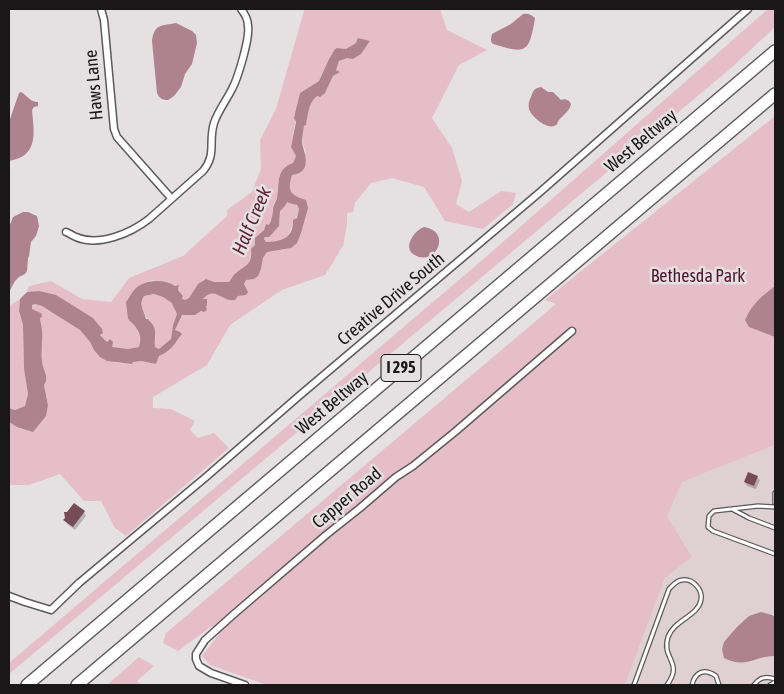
<!DOCTYPE html>
<html>
<head>
<meta charset="utf-8">
<style>
  body { margin:0 }
  #map { position:relative; width:784px; height:694px; overflow:hidden; background:#e5e0e2; font-family:"Asap Condensed",sans-serif }
  canvas { display:block }
  .frame { position:absolute; inset:0; border:10px solid #191718; pointer-events:none }
</style>
</head>
<body>
<div id="map">
<canvas width="784" height="694"></canvas>
<div class="frame"></div>
</div>
<script>
const g = document.querySelector('canvas').getContext('2d');
g.lineJoin = 'round';
function fillPath(path, color) {
  g.fillStyle = color;
  g.fill(path, 'evenodd');
}
function stroke(path, color, width, dash) {
  g.strokeStyle = color;
  g.lineWidth = width;
  g.lineCap = dash ? 'butt' : 'round';
  g.setLineDash(dash || []);
  g.stroke(path);
}
function label(font, color, halo, rows, align = 'center') {
  g.font = font + ' "Asap Condensed",sans-serif';
  g.lineWidth = 5;
  g.setLineDash([]);
  g.textBaseline = 'middle';
  g.strokeStyle = halo;
  g.fillStyle = color;
  for (const [text, x, y, turn = 0] of rows) {
    g.save();
    g.translate(x, y);
    g.rotate((+turn || 0) * Math.PI / 180);
    g.textAlign = isNaN(turn) ? turn : align;
    if (halo) g.strokeText(text, 0, 0);
    g.fillText(text, 0, 0);
    g.restore();
  }
}
fillPath(new Path2D(`
  M775,445V685H625L665,578L692,557L667,516L682,482Z`), '#ded0d3');
fillPath(new Path2D(`
  M303,9H440L447,30L487,50L459,65L432,118L452,148L462,181L456,204L469,212L501,191L516,193L513,204L483,229L445,221L424,187L392,178L371,183L355,203L353,212L347,213V224L343,246L325,275L282,290L230,325L207,365L153,397V408L171,409L195,421L190,430L198,438L214,433L229,448L126,536L115,528L101,501H84L60,474L29,485H9V422L17,427L48,405L44,384L47,378L42,364L41,349L42,337L40,319L41,313L32,309V305L35,304L42,306L80,330L90,342L94,350L116,363H123L132,364L133,362L141,361L156,364L159,356C173,351 172,345 181,334L175,330L182,315L207,310L203,299C213,287 218,296 230,300L248,292L244,284L246,280L254,279L261,269L263,258L267,252L291,248L306,200C301,199 293,197 291,193C284,181 299,162 306,152C302,144 302,135 304,126L306,125C308,109 308,99 325,93L333,76L339,72L336,70L339,61L347,57L361,54L370,41L356,43L346,49L337,48L335,49L329,59L319,81L300,93L291,147L296,156L293,163L279,176L277,198L273,206L272,221L269,226L266,224L264,230L255,238V245L251,249C253,268 239,268 229,282H214L198,284L189,299L185,301L182,299L183,296L178,290L179,286H175L152,280L137,287L126,302L128,319C137,328 142,334 139,347L128,349L112,347L110,339L107,342L100,335L39,291L27,292L29,286L51,281L82,299L111,302L129,278L183,256L227,216V210L252,192L261,169L260,140L276,109L304,11Z
  M768,9H775V27L731,68L9,674V663L487,256Z
  M775,116V445L682,482L667,516L692,557L665,578L625,685H267L210,665L202,656L219,634L212,626L178,651L163,643L166,633L556,304L545,300Z
  M287,201L289,203L297,205L299,209C298,215 295,219 293,224C287,241 284,242 266,242L264,239L280,220V210L285,206Z
  M154,294L163,297L173,303V306L177,314L173,325L171,339L159,350L155,347C154,341 157,334 155,330C150,319 136,309 144,296Z
  M20,299L19,311L23,325L24,369L28,394L25,406L15,410L11,409L9,406V306Z
  M139,657L154,666L137,681L141,685H107Z`), '#e5bec9');
fillPath(new Path2D(`
  M523,14C529,13 531,15 535,18C529,54 526,54 493,44C490,41 491,39 492,34L511,24Z
  M176,23L192,31L196,35L197,43L192,64L185,74L181,87L174,96L168,100C162,100 160,99 157,93L152,41C154,24 161,26 176,23Z
  M358,38L370,41L361,54L353,59L347,58L339,61L336,70L340,72L333,76L325,93L320,97L317,96C308,104 308,114 306,125L304,126C303,133 301,141 303,147C307,160 309,173 292,175C287,191 290,195 306,200L308,208L301,233L297,243L291,248L267,252L263,258L261,269L258,276L254,279L246,280L244,284L248,292L246,295L238,296L235,300C221,302 215,285 203,299H207V305L206,307L207,310L204,312L201,311L195,315H182L175,330L180,332L182,334C173,345 173,350 159,356L156,364L141,361L133,362L132,364L107,361L100,357L94,350L90,342L80,330L42,306L35,304L32,305V309L41,313L42,316L40,319C41,325 43,332 42,339C42,347 41,354 42,362C43,370 50,378 44,385L48,405L46,416L33,432L17,427L9,422V406L11,409L15,410L25,406L28,394L24,369L23,325L19,311L20,299L27,292L39,291L56,295L93,318L102,329L103,333L100,335L107,342L110,339L113,342L112,347L128,349L139,347C143,334 137,328 128,319L126,302C129,298 132,292 136,288C146,279 165,279 175,286L179,285L178,290L183,296L182,299L185,300L189,298L198,284L206,279L214,282H229C231,279 232,277 234,275C244,265 253,266 251,249L255,245V238L264,230L266,224L269,225C272,220 272,216 273,210C273,205 276,202 277,198C280,182 275,170 293,163L296,156L291,147L296,122L294,118L300,93L319,81L329,59L335,49L337,48L346,49L356,43ZM287,202L289,203L297,205L299,209L297,218L293,220C294,238 281,242 266,242L264,239L265,237H269L279,226L280,211L285,206ZM154,294L163,297L172,303L173,306L177,314L173,325L171,339L159,349L155,347C154,332 159,331 148,319H146C144,310 138,305 144,296Z
  M541,87L548,92H553L561,100L565,99L569,101L571,104C570,111 563,115 559,120C556,124 559,124 554,126C546,129 531,116 529,109C528,104 529,101 531,97C533,91 534,88 541,87Z
  M21,92C28,96 30,102 38,102V106L34,107L32,110C34,133 39,156 9,161V122L19,93Z
  M23,212H28L37,216L39,226L36,236L31,242L29,256L28,258L27,271L25,274L19,277L15,281L9,292V227L13,217Z
  M424,227C454,232 434,269 413,254C403,246 415,230 424,227Z
  M775,286V337L749,327L745,320C753,303 761,297 775,286Z
  M761,612L772,615L775,617V656C754,656 746,669 724,658L722,649L724,642L737,627L749,616Z`), '#af828f');
fillPath(new Path2D(`
  M757,477L760,480L756,489L747,486L745,482Z
  M84,512L86,516L75,530L67,524L65,520Z`), '#0003');
fillPath(new Path2D(`
  M748,472L758,476L754,486L744,482Z
  M74,503L85,511L73,527L63,520L65,518L64,512H67Z`), '#754b58');
const service = new Path2D(`
  M775,493V503
  M775,507L758,506L714,511L709,516L708,527L713,531L775,554
  M732,509L749,518L775,528
  M634,685L669,589C673,585 677,580 682,580C693,578 703,590 701,600C698,616 674,620 668,637C661,659 684,662 667,685
  M692,685C695,672 704,668 716,676L719,685
  M754,685C760,677 766,676 775,679
  M770,685L775,682`);
const minor = new Path2D(`
  M101,9L104,20L114,129L117,137L171,198
  M66,232C69,233 73,236 76,237C99,247 131,233 149,219L203,171C217,154 208,142 214,123C218,111 226,101 232,89C238,78 250,38 248,26C248,20 245,14 241,9
  M9,596L25,602L51,610L79,583L206,477L299,396L539,193L748,9
  M245,685L211,673L199,666L196,659V654L205,640L234,614L326,535L360,508L396,477L413,466L456,431L572,331`);
const motorway = new Path2D(`
  M27,685L775,51
  M77,685L775,94`);
stroke(service, '#5e5a5b', 5.5);
stroke(minor, '#5e5a5b', 9);
stroke(motorway, '#5e5a5b', 14);
stroke(service, '#fff', 3);
stroke(minor, '#fff', 6);
stroke(motorway, '#fff', 11);
for (const [x, y, w] of [
  [401,368,40]
]) {
  const box = new Path2D();
  box.roundRect(x - w / 2, y - 13.5, w, 27, 4);
  g.fillStyle = '#e5e0e2';
  g.fill(box);
  stroke(box, '#191718', 1);
}
label('bold 16px', '#191718', null, [
  ["I 295",401,368]
]);
label('18px', '#191718', '#e5e0e2', [
  ["Haws Lane",94,85,-95],
  ["West Beltway",641,141,-40],
  ["Creative Drive South",391,299,-40],
  ["West Beltway",332,403,-40],
  ["Capper Road",347,498,-40]
]);
label('18px', '#50162d', '#e5e0e2', [
  ["Bethesda Park",698,276]
]);
label('italic 19px', '#5d2238', '#e5e0e2', [
  ["Half Creek",252,221,-67]
]);
</script>
</body>
</html>
